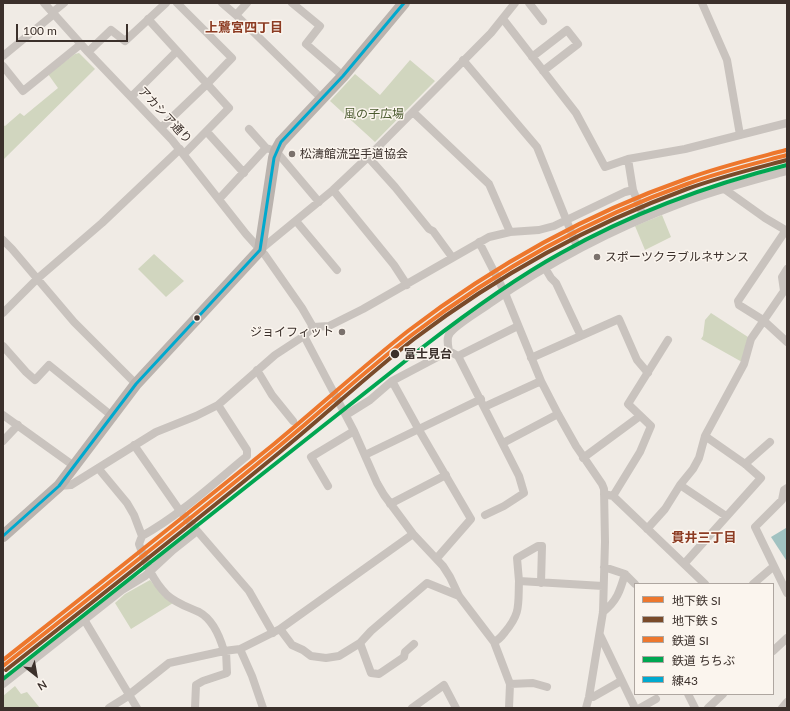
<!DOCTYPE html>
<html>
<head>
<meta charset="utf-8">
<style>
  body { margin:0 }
  #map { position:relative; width:790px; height:711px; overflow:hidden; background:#f0ebe5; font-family:Lato,"Noto Sans JP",sans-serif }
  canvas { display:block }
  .frame { position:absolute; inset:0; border:4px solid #3b302b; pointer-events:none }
  .legend { position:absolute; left:634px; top:583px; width:140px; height:112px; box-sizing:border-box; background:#fbf5ee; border:1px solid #aea6a0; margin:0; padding:5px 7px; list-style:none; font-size:12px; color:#3b302b }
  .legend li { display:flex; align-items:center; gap:8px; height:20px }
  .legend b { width:20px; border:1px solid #aea6a0 }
  .north { position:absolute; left:16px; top:655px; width:40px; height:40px; -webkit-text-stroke:3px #fbf5ee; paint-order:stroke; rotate:149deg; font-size:11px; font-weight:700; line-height:16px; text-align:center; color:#3b302b }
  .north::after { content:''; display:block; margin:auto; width:14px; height:18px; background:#3b302b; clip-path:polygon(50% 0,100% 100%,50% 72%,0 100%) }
  .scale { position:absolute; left:16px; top:24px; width:112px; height:18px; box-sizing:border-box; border:2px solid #3b302b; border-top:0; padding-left:5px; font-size:12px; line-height:14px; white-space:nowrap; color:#3b302b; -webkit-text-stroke:3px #fbf5ee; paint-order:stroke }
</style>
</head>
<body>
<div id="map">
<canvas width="790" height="711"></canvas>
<div class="frame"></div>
<ul class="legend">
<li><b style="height:5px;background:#ed772d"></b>地下鉄 SI</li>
<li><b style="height:5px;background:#7a4b2a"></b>地下鉄 S</li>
<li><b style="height:5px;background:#ed772d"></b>鉄道 SI</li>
<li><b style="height:5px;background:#00a651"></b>鉄道 ちちぶ</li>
<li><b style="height:5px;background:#00a9ce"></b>練43</li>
</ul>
<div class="north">N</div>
<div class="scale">100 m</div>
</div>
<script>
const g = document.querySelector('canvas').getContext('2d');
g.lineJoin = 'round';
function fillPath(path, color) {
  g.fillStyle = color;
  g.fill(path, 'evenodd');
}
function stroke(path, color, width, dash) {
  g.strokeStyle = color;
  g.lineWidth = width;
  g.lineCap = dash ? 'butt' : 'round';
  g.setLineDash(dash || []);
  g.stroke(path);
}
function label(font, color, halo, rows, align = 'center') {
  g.font = font + ' Lato,"Noto Sans JP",sans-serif';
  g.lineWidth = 3;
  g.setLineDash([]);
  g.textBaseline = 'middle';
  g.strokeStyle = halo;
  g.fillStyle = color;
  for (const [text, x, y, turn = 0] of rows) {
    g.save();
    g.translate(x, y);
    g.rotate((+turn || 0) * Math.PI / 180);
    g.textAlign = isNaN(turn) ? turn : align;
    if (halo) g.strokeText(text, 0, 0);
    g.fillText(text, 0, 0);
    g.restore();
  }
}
fillPath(new Path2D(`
  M79,53L95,69L3,160V125L5,126L20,113L24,116L58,88L48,74L75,54Z
  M410,60L435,81L375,142L330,101L355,74L380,95Z
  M662,215L671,237L645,250L635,226Z
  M154,254L184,281L166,297L138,269Z
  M711,313L748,337L742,362L701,339L703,336L705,320Z
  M150,580L164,597L173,603L131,629L115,603L125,594Z
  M15,686L21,694L27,692L40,708H3V696Z`), '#d1d6bf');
fillPath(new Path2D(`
  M786,528L787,530L786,560L771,537Z`), '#a1c2c1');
stroke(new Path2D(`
  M44,3L88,52L172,140L246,234L265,255L302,308L313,327
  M222,3L236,15L322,99
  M292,3L320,26L306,44L343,76
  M529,3L543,21
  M702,3L727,60L740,135
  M53,12L64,3
  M236,15L247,3
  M148,19L229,108L184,154
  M503,19L576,113L605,167L628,159L685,149L787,123
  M88,52L111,30L125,41L166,3
  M3,56L54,14
  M532,57L567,30L578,44L543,71
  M463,60L537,147L578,249
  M3,66L23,91L81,44
  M131,97L177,51
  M413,112L489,184L510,232
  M161,128L208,83L232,58L177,3
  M249,129L266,148
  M207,132L244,173
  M368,157L395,187L429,229L433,231L452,257
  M628,159L633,190L644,218
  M723,188L765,218L787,231
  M333,190L394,265L407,285
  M220,198L266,148L276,151L281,157L319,202
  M296,221L337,270
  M786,230L738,301L739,305L763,320L787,342
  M3,240L12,249L74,322L136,384
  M479,242L505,293L541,381L558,414L576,446L602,484L604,489L605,542L603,612L589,697L586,708
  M260,250L333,190L368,157L491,33L515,3
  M545,268L551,278L556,283L581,336
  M3,313L37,279L102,223L180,149
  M518,326L458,356L449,351C448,345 446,338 450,333C457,324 478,312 489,304C548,263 612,229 679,204C715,190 751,181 787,171
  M304,336L354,431L377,483L384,495L413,534L443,566L450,577L459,596L494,642L510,684L509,708
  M3,346L26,372L35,380L49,365L112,416
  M458,356L519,476L524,493L504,506L485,515
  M531,358L619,319L637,360L648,373
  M257,370L272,395L293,421
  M392,381L419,430L471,519L437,558
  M484,407L541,381
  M3,415L74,466
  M346,415L370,400L392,381L449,351
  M3,441L18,425
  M503,443L558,414
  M134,445L180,511L249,591L273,633
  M365,455L481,399
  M583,458L640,416
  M745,464L770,442
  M98,468L127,503L134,515L142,536L139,544C146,563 152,580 167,595C177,604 188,607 199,612C212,619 220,637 224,651
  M680,485L726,516
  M59,486L71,485L156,432L196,416L218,405L275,355L304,336L313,327L329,326L363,309L489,237L510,232L539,230L554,226L625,192L633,190
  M328,486L311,457L354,431
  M787,488L784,490L782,500L755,527L787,593
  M604,494L613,496L640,452L651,426L628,404L668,340
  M613,496L705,584
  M390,504L446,475
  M647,529L665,509L680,485L693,469L699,458L705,436L744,364L751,339L784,291L782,277L787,269
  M142,536C180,515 214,483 247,456V450L218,405
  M684,564L761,478L745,464L705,436
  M604,567L625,574L635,584
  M519,581L517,558L538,546H542L541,583
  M753,584L774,566
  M603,612C617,601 620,591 625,574
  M85,621L137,708
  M280,629L292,645L303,650L311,656L326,658L339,656L360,643L371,631L427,583L459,596
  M600,635L635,708
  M494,642C499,640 502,636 505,632C521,613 518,605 519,581L603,586
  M360,643L371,673L379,674L404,657L405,652L414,644
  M240,649L252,676L263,708
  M773,651L787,638
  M3,684L122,590L145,576L173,550L197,531
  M510,684L533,683L547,687
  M688,694L695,708
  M589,697H593L621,681
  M109,708L125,698L169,663L224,651L240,649L280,629L413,534
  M195,708L196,685L203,681L227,673L226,651
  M412,708L444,685L456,708
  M640,708L656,699
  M708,708L723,694
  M782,708L787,702`), '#c9c3be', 8);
stroke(new Path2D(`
  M3,536L59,486L136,384L260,250L274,158L276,151L281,142L343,76L404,3`), '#bab3ae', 12);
stroke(new Path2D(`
  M3,536L59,486L136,384L260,250L274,158L281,142L343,76L404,3`), '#00a9ce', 3);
stroke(new Path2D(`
  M3,660C94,588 184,517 274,444C319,407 362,367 408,331C492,267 586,214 686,179C718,167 752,159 786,150`), '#ed772d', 4);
stroke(new Path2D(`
  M3,679L423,347C467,313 512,280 561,253C632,213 708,185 787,165`), '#00a651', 4);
stroke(new Path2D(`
  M3,666C95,594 188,521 278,447C323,410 366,370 413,334C496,271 588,219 687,184C719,172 753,164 787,155`), '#ed772d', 4);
stroke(new Path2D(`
  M6,670C98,598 190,526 280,452C325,415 368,375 414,339C497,276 589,225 687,189C720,177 753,169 787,160`), '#7a4b2a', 4);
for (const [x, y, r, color] of [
  [292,154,4,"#7a716c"],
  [597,257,4,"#7a716c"],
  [197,318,3.5,"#3b302b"],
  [342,332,4,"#7a716c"],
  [395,354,5,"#3b302b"]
]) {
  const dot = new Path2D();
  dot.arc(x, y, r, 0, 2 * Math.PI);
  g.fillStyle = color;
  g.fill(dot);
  stroke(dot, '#fbf5ee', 1.5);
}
label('12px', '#4a5a2e', '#fbf5ee', [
  ["風の子広場",374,114]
]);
label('12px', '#3b302b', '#fbf5ee', [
  ["アカシア通り",165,115,47]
]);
label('12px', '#3b302b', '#fbf5ee', [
  ["松濤館流空手道協会",300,154],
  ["スポーツクラブルネサンス",605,257],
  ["ジョイフィット",334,332,"right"]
], 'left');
label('bold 12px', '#3b302b', '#fbf5ee', [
  ["富士見台",404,354]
], 'left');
label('bold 13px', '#8c3b22', '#fbf5ee', [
  ["上鷺宮四丁目",244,28],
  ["貫井三丁目",704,538]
]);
</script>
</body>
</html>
